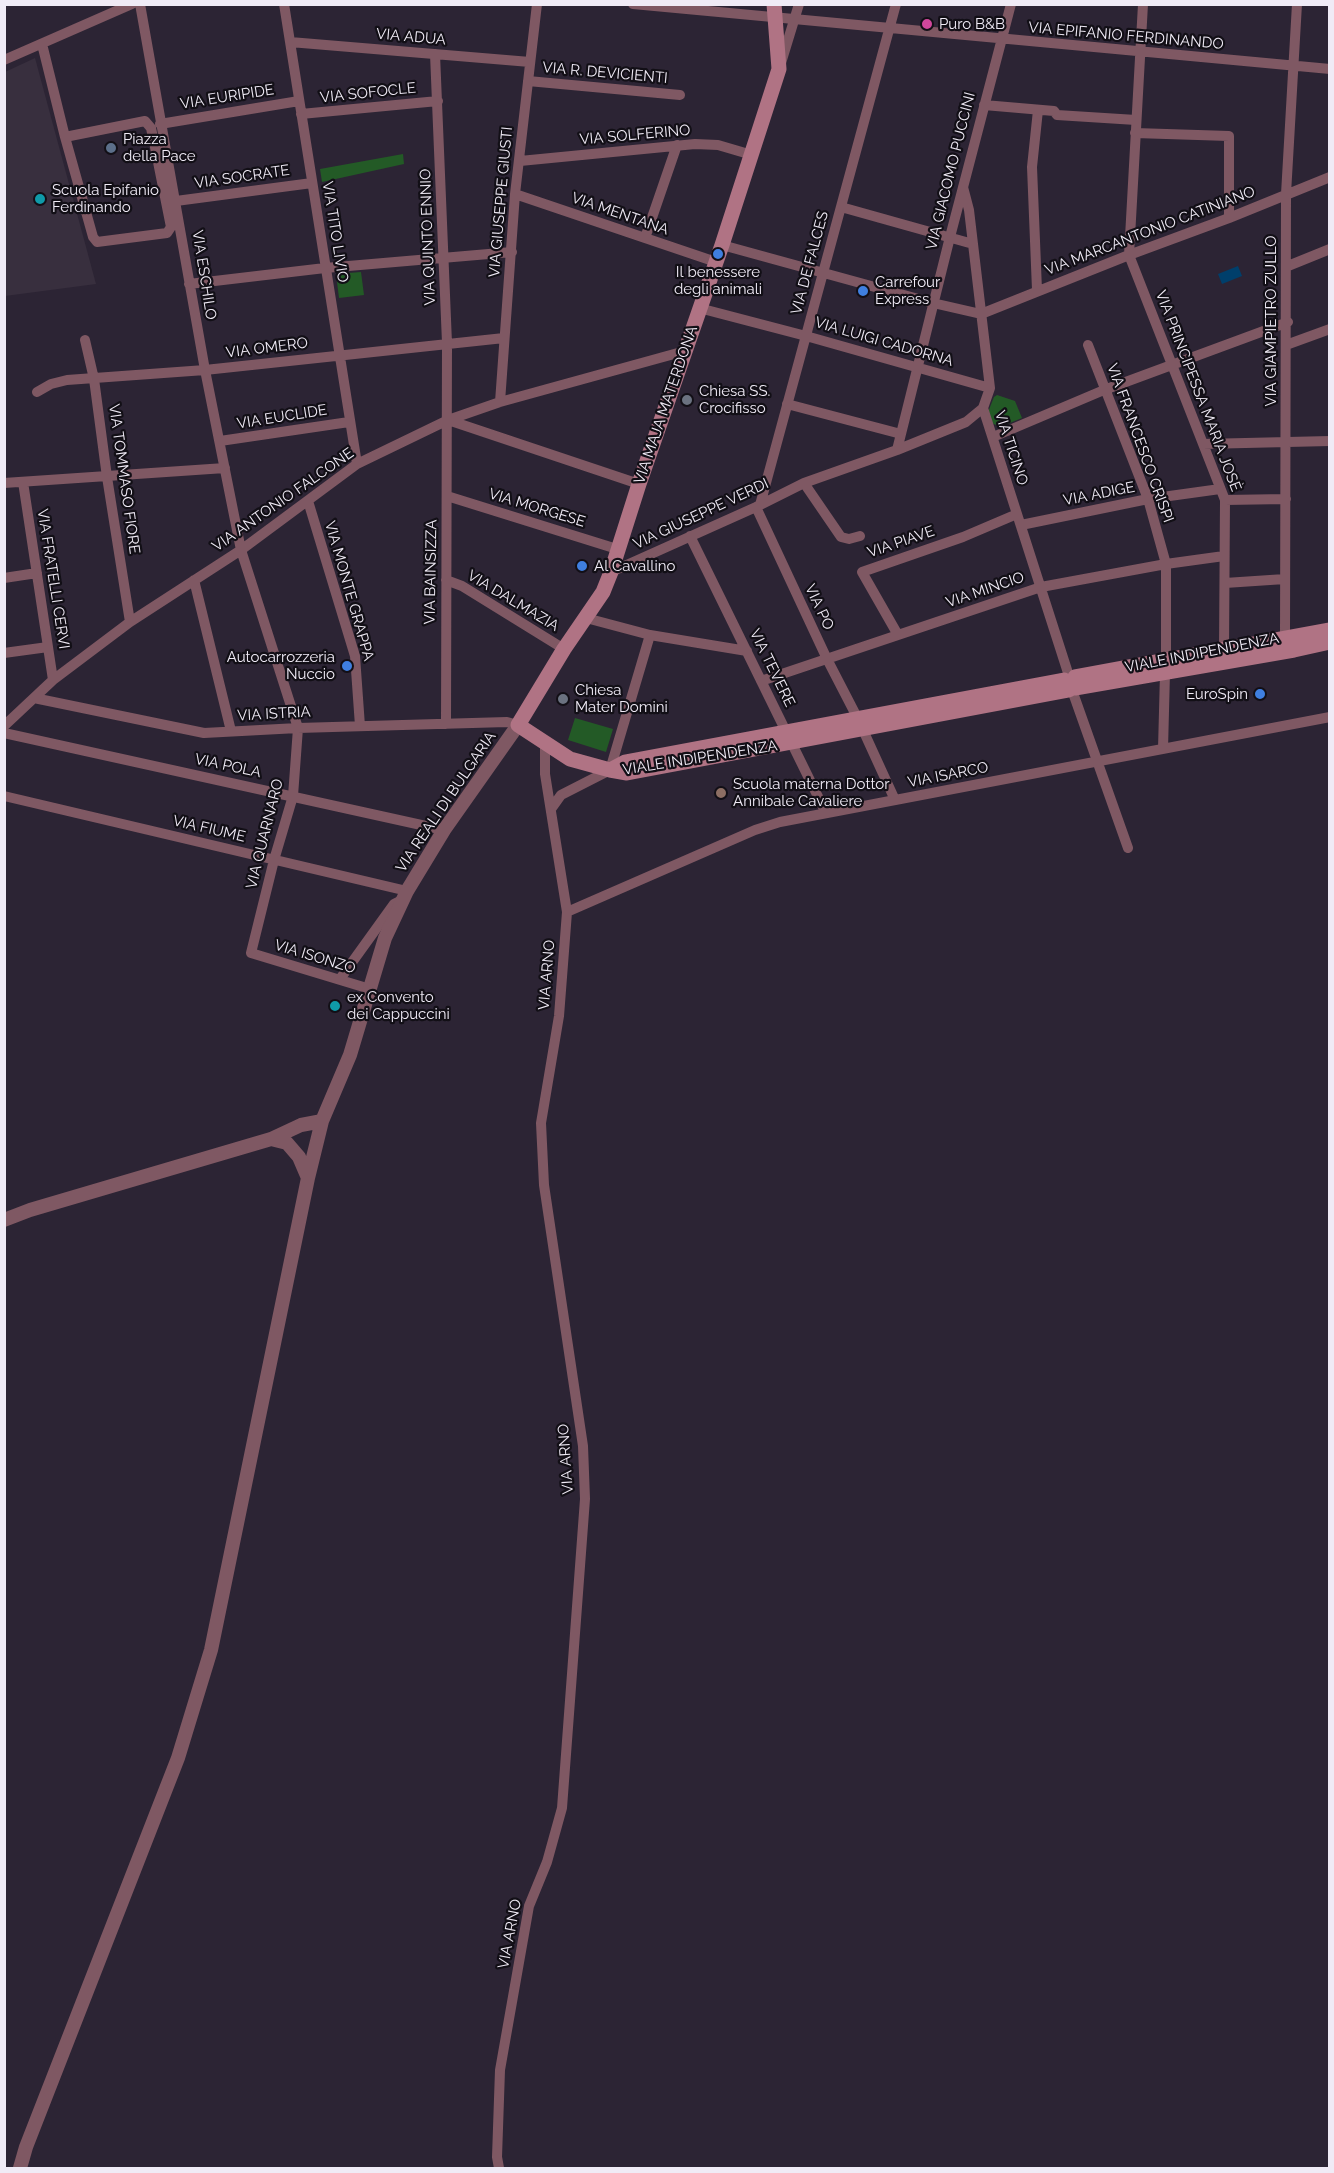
<!DOCTYPE html>
<html>
<head>
<meta charset="utf-8">
<style>
  body { margin:0 }
  #map { position:relative; width:1334px; height:2173px; overflow:hidden; background:#2c2434; font-family:Raleway,sans-serif }
  canvas { display:block }
  .frame { position:absolute; inset:0; border:6px solid #f0ebf6; pointer-events:none }
</style>
</head>
<body>
<div id="map">
<canvas width="1334" height="2173"></canvas>
<div class="frame"></div>
</div>
<script>
const g = document.querySelector('canvas').getContext('2d');
g.lineJoin = 'round';
function fillPath(path, color) {
  g.fillStyle = color;
  g.fill(path, 'evenodd');
}
function stroke(path, color, width, dash) {
  g.strokeStyle = color;
  g.lineWidth = width;
  g.lineCap = dash ? 'butt' : 'round';
  g.setLineDash(dash || []);
  g.stroke(path);
}
function label(font, color, halo, rows, align = 'center') {
  g.font = font + ' Raleway,sans-serif';
  g.lineWidth = 4.5;
  g.setLineDash([]);
  g.textBaseline = 'middle';
  g.strokeStyle = halo;
  g.fillStyle = color;
  for (const [text, x, y, turn = 0] of rows) {
    g.save();
    g.translate(x, y);
    g.rotate((+turn || 0) * Math.PI / 180);
    g.textAlign = isNaN(turn) ? turn : align;
    if (halo) g.strokeText(text, 0, 0);
    g.fillText(text, 0, 0);
    g.restore();
  }
}
fillPath(new Path2D(`
  M35,58L96,284L5,296V72Z`), '#382f3e');
fillPath(new Path2D(`
  M403,154L404,164L322,182L320,169Z
  M361,272L364,295L339,298L336,274Z
  M997,395L1015,401L1022,418L1000,427L992,423L988,412L994,397Z
  M575,718L613,729L606,752L568,740Z`), '#235a26');
fillPath(new Path2D(`
  M1238,266L1242,276L1222,284L1218,274Z`), '#003f6b');
stroke(new Path2D(`
  M140,4L205,370L241,550L298,728L293,796L274,860L251,953L370,989
  M284,4L357,464
  M633,4L1330,69
  M1143,4L1129,255L1225,500L1224,649
  M290,42L530,62
  M42,44L65,137L145,121L151,128L156,152H163
  M435,54L447,343L446,724
  M4,60L132,4
  M781,63L799,4
  M528,81L680,95
  M984,105L1054,111L1057,115L1136,120
  M301,114L438,101
  M160,124L299,101
  M1135,133L1229,136V218
  M65,137L93,237L97,242L167,233L171,227L156,152
  M520,161L695,144L718,145L752,155
  M963,187L969,210L990,388L983,408L1069,676
  M515,194L716,262
  M176,201L312,183
  M841,207L973,244
  M645,238L677,145
  M722,245L933,303L981,314
  M1288,266L1330,249
  M189,284L325,268L512,252
  M1037,290L1032,167L1038,110
  M699,308L806,336L990,388
  M981,314L1129,255L1229,218L1330,177
  M85,340L94,379L107,477L130,622
  M1088,345L1148,499L1166,564V660
  M1286,345L1330,329
  M37,392L51,384L67,380L205,370L504,338
  M500,402L515,194L537,4
  M787,404L901,434
  M448,420L639,484
  M993,437L1104,390L1288,322
  M220,441L349,422
  M1203,444L1330,441
  M897,450L950,237L1011,4
  M23,482L53,680
  M4,483L225,468
  M804,483L841,537L849,539L860,536
  M447,496L617,549
  M1225,500L1286,499
  M308,501L355,656L360,726
  M760,505L896,4
  M756,507L827,659L858,719
  M1021,525L1148,499L1220,489
  M690,536L826,813
  M611,572L756,507L804,483L897,450L966,422L983,408
  M4,578L37,573
  M194,580L231,731
  M446,580L462,586L564,649
  M1225,583L1285,579
  M586,618L650,635L747,651
  M898,635L862,572L963,537L1017,514
  M1285,638L1286,194L1297,4
  M4,653L48,647
  M761,681L1041,587L1166,564L1224,556
  M1072,690L1128,848
  M34,698L204,733L298,728L507,722L518,725
  M4,726L53,680L130,622L241,550L357,464L448,420L500,402L685,351
  M863,730L895,800
  M4,733L444,830
  M1163,749L1165,673
  M4,796L407,891
  M551,809L561,795L610,770L650,635
  M567,912L755,830L780,822L1330,717
  M340,979L394,904L402,900
  M499,2168L497,2157L500,2070L529,1906L547,1862L562,1808L585,1499L583,1446L544,1185L541,1123L559,1016L567,912L545,774V745`), '#7f5863', 10);
stroke(new Path2D(`
  M271,1139L287,1143L299,1157L308,1178
  M4,1220L30,1210L271,1139L301,1125L322,1121
  M20,2168L26,2147L178,1758L211,1650L308,1178L322,1121L350,1055L385,938L407,891L444,830L518,725`), '#7f5863', 14);
stroke(new Path2D(`
  M774,4L779,69L722,245L639,484L611,572L603,592L564,649L518,725L570,759L610,770L627,773L1069,690
  M1075,677L1330,630
  M1075,688L1294,650L1330,642
  M610,770L625,762L1064,680`), '#b07384', 15);
for (const [x, y, r, color] of [
  [927,24,6,"#d1479c"],
  [111,148,6,"#5c6f8a"],
  [40,199,6,"#0f9aa8"],
  [718,254,6,"#3f7fe0"],
  [863,291,6,"#3f7fe0"],
  [687,400,6,"#6b7280"],
  [582,566,6,"#3f7fe0"],
  [347,666,6,"#3f7fe0"],
  [1260,694,6,"#3f7fe0"],
  [563,699,6,"#6b7280"],
  [721,793,6,"#8d6e63"],
  [335,1006,6,"#0f9aa8"]
]) {
  const dot = new Path2D();
  dot.arc(x, y, r, 0, 2 * Math.PI);
  g.fillStyle = color;
  g.fill(dot);
  stroke(dot, '#120f16', 2);
}
label('15px', '#f0ebf6', '#120f16', [
  ["Puro B&B",939,24],
  ["Piazza",123,139],
  ["della Pace",123,156],
  ["Scuola Epifanio",52,190],
  ["Ferdinando",52,207],
  ["Il benessere",718,272,"center"],
  ["degli animali",718,289,"center"],
  ["Carrefour",875,282],
  ["Express",875,299],
  ["Chiesa SS.",699,391],
  ["Crocifisso",699,408],
  ["Al Cavallino",594,566],
  ["Autocarrozzeria",335,657,"right"],
  ["Nuccio",335,674,"right"],
  ["Chiesa",575,690],
  ["Mater Domini",575,707],
  ["EuroSpin",1248,694,"right"],
  ["Scuola materna Dottor",733,784],
  ["Annibale Cavaliere",733,801],
  ["ex Convento",347,997],
  ["dei Cappuccini",347,1014]
], 'left');
label('15px', '#f0ebf6', '#120f16', [
  ["VIA EPIFANIO FERDINANDO",1126,36,5],
  ["VIA ADUA",411,37,5],
  ["VIA R. DEVICIENTI",605,73,5],
  ["VIA SOFOCLE",368,93,-6],
  ["VIA EURIPIDE",227,97,-9],
  ["VIA SOLFERINO",635,135,-5],
  ["VIA GIACOMO PUCCINI",951,171,-76],
  ["VIA SOCRATE",242,177,-8],
  ["VIA GIUSEPPE GIUSTI",501,202,-85],
  ["VIA MENTANA",620,214,19],
  ["VIA MARCANTONIO CATINIANO",1150,231,-21],
  ["VIA TITO LIVIO",335,232,81],
  ["VIA QUINTO ENNIO",428,237,-92],
  ["VIA DE FALCES",810,263,-75],
  ["VIA ESCHILO",204,275,81],
  ["VIA GIAMPIETRO ZULLO",1271,321,-90],
  ["VIA LUIGI CADORNA",884,342,16],
  ["VIA OMERO",267,348,-7],
  ["VIA PRINCIPESSA MARIA JOSÈ",1198,391,69],
  ["VIA MAJA MATERDONA",666,405,-71],
  ["VIA EUCLIDE",282,417,-9],
  ["VIA FRANCESCO CRISPI",1140,443,70],
  ["VIA TICINO",1011,448,72],
  ["VIA TOMMASO FIORE",124,479,82],
  ["VIA ADIGE",1099,494,-11],
  ["VIA ANTONIO FALCONE",283,500,-35],
  ["VIA MORGESE",537,508,17],
  ["VIA GIUSEPPE VERDI",701,514,-25],
  ["VIA PIAVE",901,542,-19],
  ["VIA BAINSIZZA",431,572,-89],
  ["VIA FRATELLI CERVI",53,579,81],
  ["VIA MINCIO",985,590,-19],
  ["VIA MONTE GRAPPA",349,591,74],
  ["VIA DALMAZIA",513,601,31],
  ["VIA PO",819,607,65],
  ["VIALE INDIPENDENZA",1202,653,-11],
  ["VIA TEVERE",772,668,64],
  ["VIA ISTRIA",274,714,-3],
  ["VIALE INDIPENDENZA",700,758,-9],
  ["VIA POLA",228,766,12],
  ["VIA ISARCO",948,775,-11],
  ["VIA REALI DI BULGARIA",446,802,-56],
  ["VIA FIUME",209,829,13],
  ["VIA QUARNARO",265,834,-76],
  ["VIA ISONZO",315,957,17],
  ["VIA ARNO",547,975,-85],
  ["VIA ARNO",566,1459,-94],
  ["VIA ARNO",510,1934,-79]
]);
</script>
</body>
</html>
